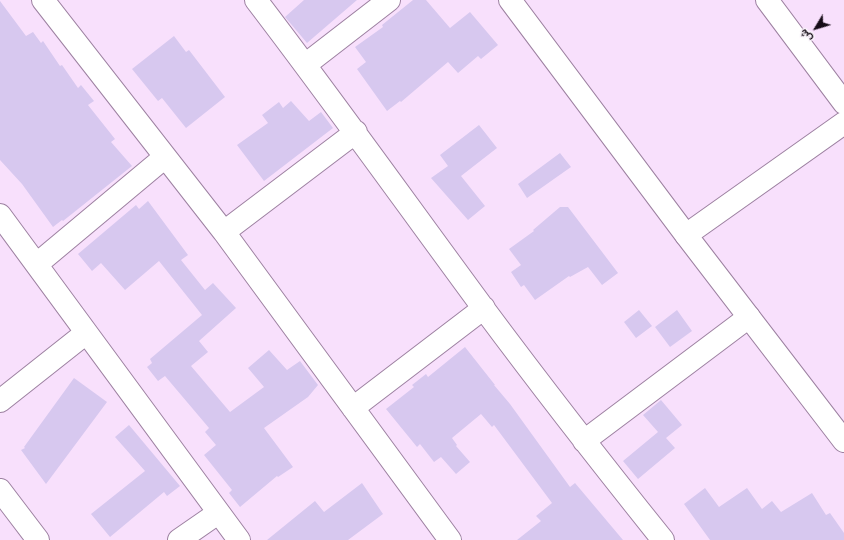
<!DOCTYPE html>
<html>
<head>
<meta charset="utf-8">
<style>
  body { margin:0 }
  #map { position:relative; width:844px; height:540px; overflow:hidden; background:#f8e0fc; font-family:Raleway,Vazirmatn,sans-serif }
  canvas { display:block }
  .north { position:absolute; left:796px; top:8px; width:40px; height:40px; -webkit-text-stroke:3px #faf4fb; paint-order:stroke; rotate:232deg; font-size:11px; font-weight:700; line-height:16px; text-align:center; color:#160c17 }
  .north::after { content:''; display:block; margin:auto; width:14px; height:18px; background:#160c17; clip-path:polygon(50% 0,100% 100%,50% 72%,0 100%) }
</style>
</head>
<body>
<div id="map">
<canvas width="844" height="540"></canvas>
<div class="north">ش</div>
</div>
<script>
const g = document.querySelector('canvas').getContext('2d');
g.lineJoin = 'round';
function fillPath(path, color) {
  g.fillStyle = color;
  g.fill(path, 'evenodd');
}
function stroke(path, color, width, dash) {
  g.strokeStyle = color;
  g.lineWidth = width;
  g.lineCap = dash ? 'butt' : 'round';
  g.setLineDash(dash || []);
  g.stroke(path);
}
fillPath(new Path2D(`
  M304,0H357L307,43L285,17Z
  M413,0H426L450,28L470,12L498,45L481,59L478,56L458,73L448,62L401,102L400,101L387,111L357,69L366,62L355,47L383,27L382,25Z
  M0,1L26,36L33,32L41,43L43,41L60,66L62,65L78,88L81,85L94,101L88,105L115,139L111,142L132,166L63,221L62,220L53,227L22,184L0,160Z
  M174,36L186,52L189,50L225,97L186,128L162,98L158,101L132,69Z
  M291,101L309,121L321,112L333,128L264,181L237,145L268,123L262,115L279,102L283,108Z
  M479,125L497,148L461,176L485,206L468,220L431,178L448,166L440,155Z
  M560,153L571,167L527,198L518,184Z
  M148,201L188,255L181,260L205,290L213,283L236,308L199,341L208,352L191,366L230,412L264,387L248,368L269,350L287,370L300,361L318,385L308,397L264,428L293,467L278,477L277,476L240,507L229,493L232,490L204,455L216,445L205,432L209,428L165,376L158,381L147,367L152,363L150,359L202,315L159,261L125,290L101,263L92,271L78,254L136,205L139,209Z
  M560,207H568L618,273L602,285L588,267L570,277L569,276L535,300L524,285L521,287L511,272L521,265L509,249L534,231L533,230Z
  M639,310L652,326L636,338L624,322Z
  M677,310L692,331L670,347L655,327Z
  M465,347L495,385H494L510,404L570,487L575,483L623,540H517L541,521L536,516L552,503L494,425L492,427L481,414L452,438L457,445L456,446L470,462L456,474L441,457L434,462L420,444L417,447L386,409L414,387L412,385L426,374L428,377Z
  M74,378L107,402L46,484L21,450L25,448L24,447Z
  M661,400L682,425L666,438L675,448L638,479L623,461L658,432L643,415Z
  M129,425L180,486L167,496L164,492L110,537L91,514L145,471L115,437Z
  M362,483L383,514L348,540H267L315,501L324,512Z
  M705,488L719,507L747,488L762,509L772,501L781,512L812,493L826,515L830,513L844,533V540H710L684,504Z`), '#d7c8ef');
const street = new Path2D(`
  M43,0L224,232L450,540
  M256,0C334,102 408,206 484,309C542,387 602,464 663,540
  M767,0L844,103
  M305,65L389,0
  M0,215L239,540
  M224,232L356,132
  M686,235L844,123
  M37,264L165,157
  M0,401L86,333
  M353,408L484,308
  M584,441L749,317
  M0,490L38,540
  M179,540L218,513`);
const secondary = new Path2D(`
  M510,0L686,235L844,441`);
stroke(street, '#9d81a1', 24);
stroke(secondary, '#9d81a1', 24);
stroke(street, '#fff', 22);
stroke(secondary, '#fff', 22);
</script>
</body>
</html>
